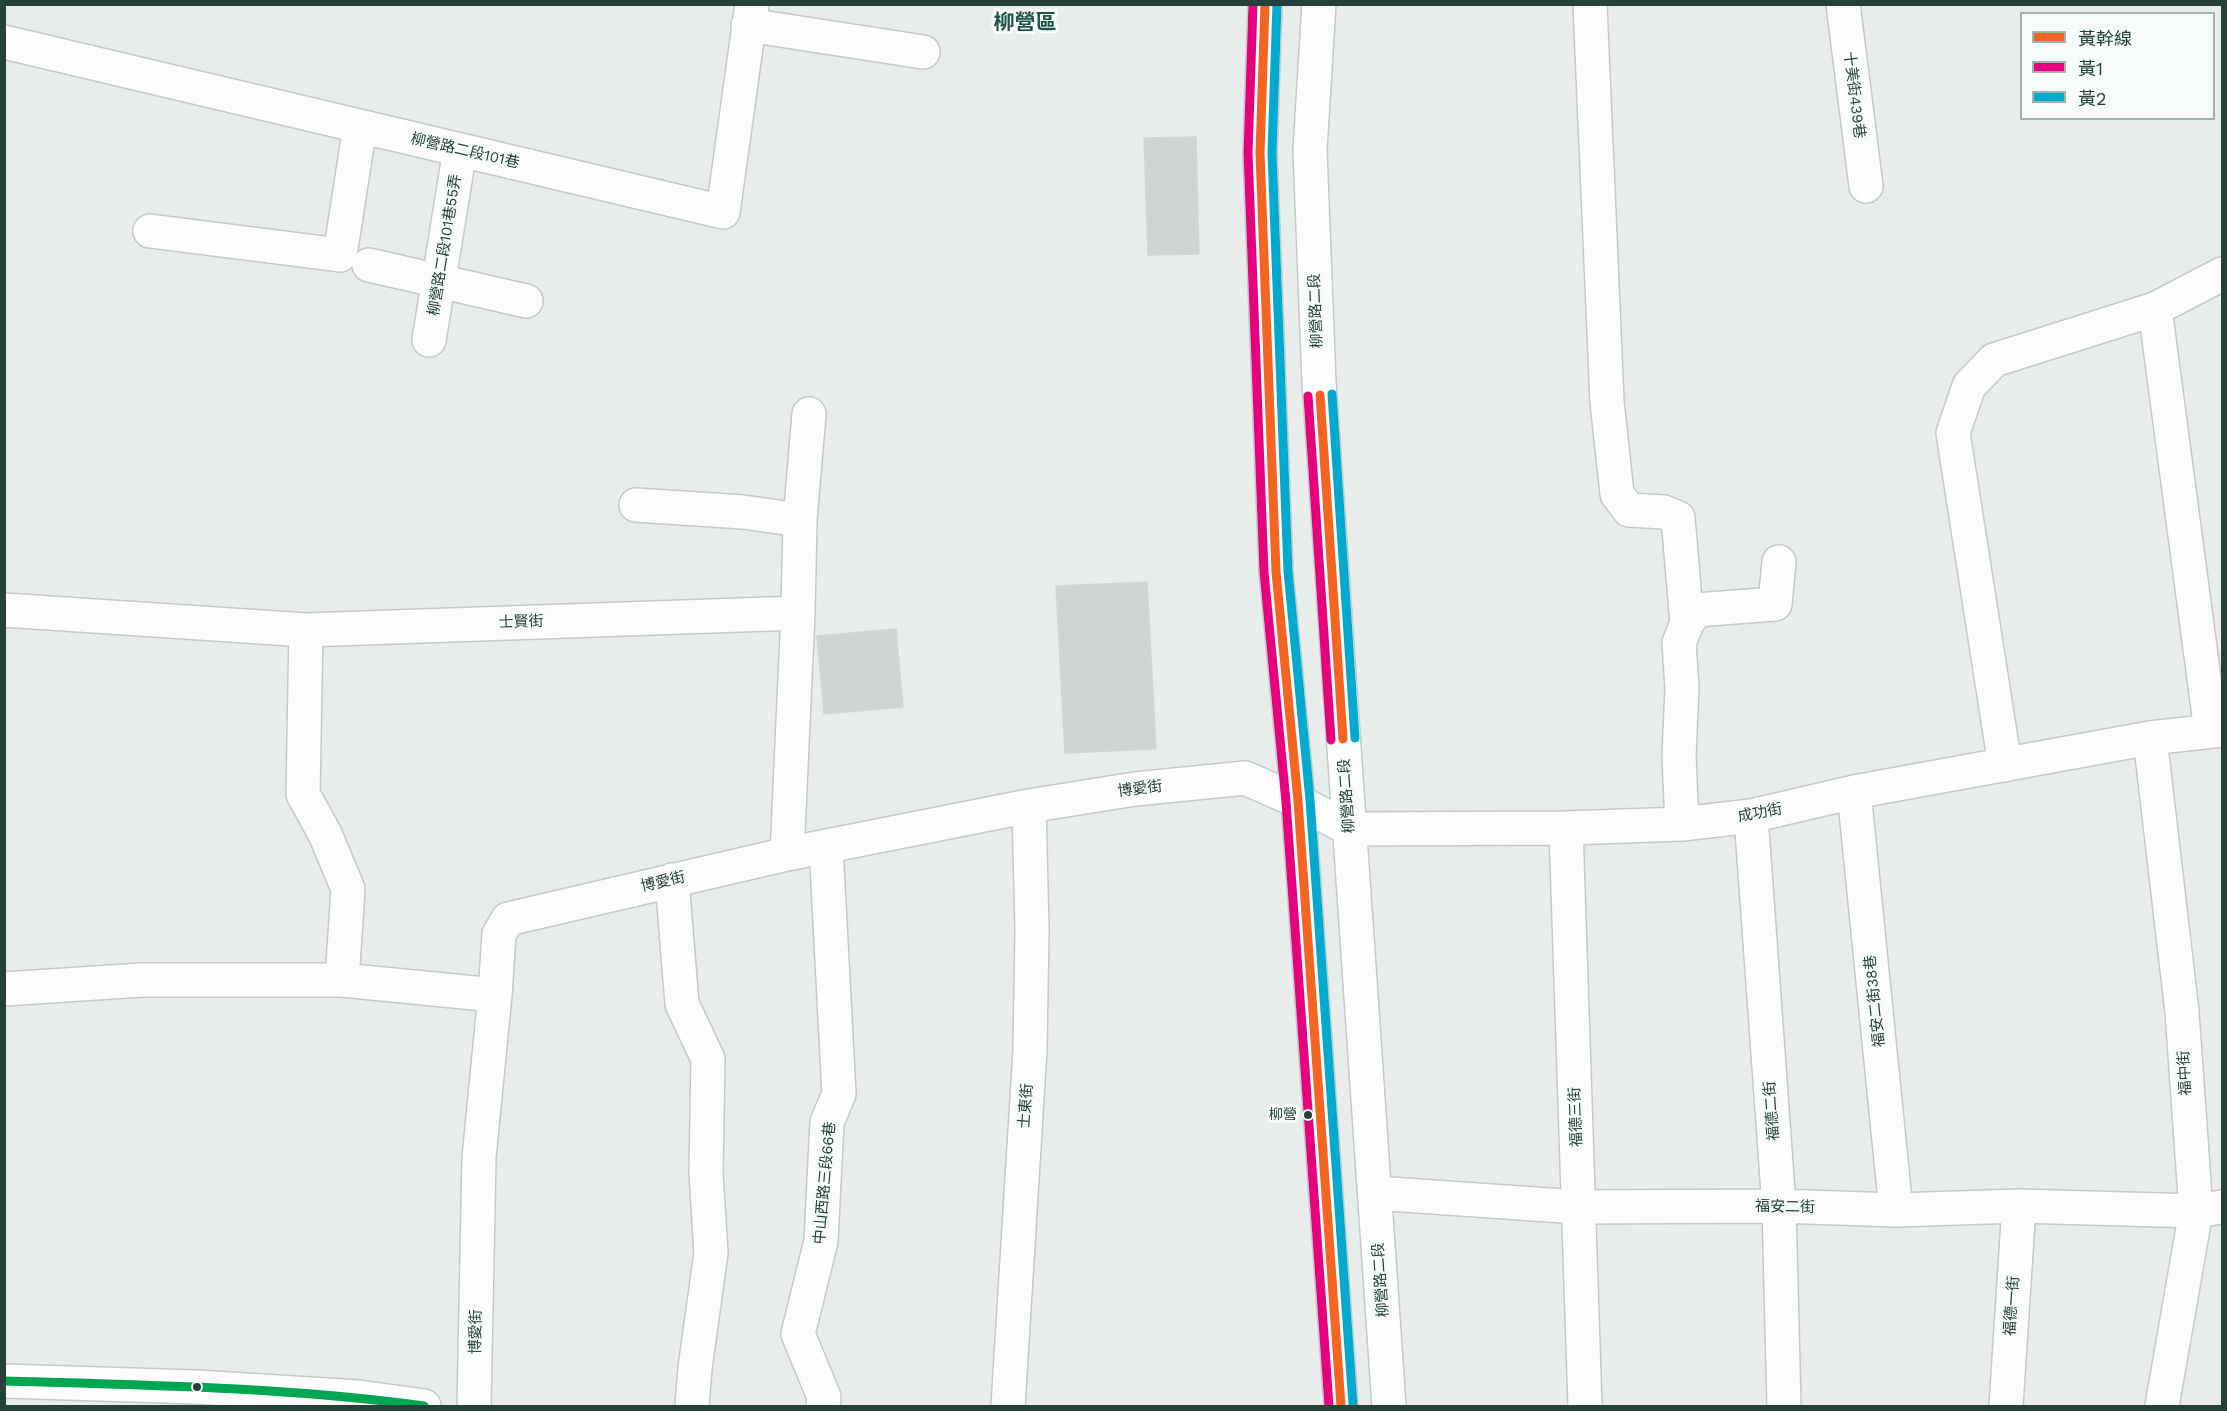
<!DOCTYPE html>
<html>
<head>
<meta charset="utf-8">
<style>
  body { margin:0 }
  #map { position:relative; width:2227px; height:1411px; overflow:hidden; background:#e8edeb; font-family:"Work Sans","Noto Sans TC",sans-serif }
  canvas { display:block }
  .frame { position:absolute; inset:0; border:6px solid #24423a; pointer-events:none }
  .legend { position:absolute; left:2020px; top:12px; width:195px; height:108px; box-sizing:border-box; background:#f7fbf9; border:2px solid #a3b1ad; margin:0; padding:8px 10px; list-style:none; font-size:18px; color:#24423a }
  .legend li { display:flex; align-items:center; gap:12px; height:30px }
  .legend b { width:30px; border:2px solid #a3b1ad }
</style>
</head>
<body>
<div id="map">
<canvas width="2227" height="1411"></canvas>
<div class="frame"></div>
<ul class="legend">
<li><b style="height:8px;background:#f26522"></b>黃幹線</li>
<li><b style="height:8px;background:#e5007d"></b>黃1</li>
<li><b style="height:8px;background:#00a9ce"></b>黃2</li>
</ul>
</div>
<script>
const g = document.querySelector('canvas').getContext('2d');
g.lineJoin = 'round';
function fillPath(path, color) {
  g.fillStyle = color;
  g.fill(path, 'evenodd');
}
function stroke(path, color, width, dash) {
  g.strokeStyle = color;
  g.lineWidth = width;
  g.lineCap = dash ? 'butt' : 'round';
  g.setLineDash(dash || []);
  g.stroke(path);
}
function label(font, color, halo, rows, align = 'center') {
  g.font = font + ' "Work Sans","Noto Sans TC",sans-serif';
  g.lineWidth = 6;
  g.setLineDash([]);
  g.textBaseline = 'middle';
  g.strokeStyle = halo;
  g.fillStyle = color;
  for (const [text, x, y, turn = 0] of rows) {
    g.save();
    g.translate(x, y);
    g.rotate((+turn || 0) * Math.PI / 180);
    g.textAlign = isNaN(turn) ? turn : align;
    if (halo) g.strokeText(text, 0, 0);
    g.fillText(text, 0, 0);
    g.restore();
  }
}
const building = new Path2D(`
  M1196,137L1199,254L1148,255L1144,138Z
  M1147,582L1156,749L1065,753L1056,586Z
  M896,629L903,707L824,714L817,636Z`);
fillPath(building, '#cfd4d2');
stroke(building, '#d1d6d4', 1.5);
const minor = new Path2D(`
  M1265,4L1260,153L1276,572L1298,801L1341,1406
  M1319,4L1310,150L1319,382L1389,1406
  M1590,4L1607,401L1617,494L1629,510L1664,512L1678,518L1687,623
  M1843,4L1866,186
  M748,25L923,52
  M4,42L723,212L752,4
  M150,231L340,255L360,126
  M369,265L526,301
  M429,340L460,150
  M636,505L743,512L800,520
  M4,610L306,630L798,613L787,854
  M798,613L800,520L809,414
  M306,630L303,794L325,834L348,889L342,980
  M2211,731L2155,309L2222,274
  M2150,738L2182,1012L2196,1211L2162,1406
  M2005,765L1953,433L1969,386L1994,360L2155,309
  M1854,792L1896,1210
  M1751,816L1779,1206L1784,1406
  M1682,824L1679,756L1682,688L1679,643L1687,623L1696,610L1775,604L1779,562
  M1566,828L1585,1406
  M672,880L682,1004L708,1059L706,1173L711,1253L695,1368L692,1406
  M4,989L142,980H342L495,995
  M1375,1193L1578,1207L1779,1206L1896,1210L2019,1206L2196,1211L2222,1207
  M4,1381L196,1387L359,1397L424,1406
  M474,1406L479,1157L495,995L499,934L508,919L787,854L1029,806L1135,789L1245,778L1298,801L1349,829L1566,828L1682,824L1751,816L1854,792L2150,738L2222,730
  M823,1406L824,1397L798,1334L821,1241L827,1122L839,1094L826,846
  M1008,1406L1030,1050L1032,929L1029,806
  M2006,1406L2019,1206`);
stroke(minor, '#c5cac8', 36);
stroke(minor, '#fcfcfc', 33);
stroke(new Path2D(`
  M1265,4L1260,153L1276,572L1298,801L1341,1406
  M1320,395L1343,739`), '#f26522', 9);
stroke(new Path2D(`
  M1253,4L1248,153L1264,572L1286,802L1329,1406
  M1308,396L1331,740`), '#e5007d', 9);
stroke(new Path2D(`
  M1277,4L1272,153L1288,571L1310,800L1353,1405
  M1332,394L1355,738`), '#00a9ce', 9);
stroke(new Path2D(`
  M4,1381C144,1385 285,1387 424,1406`), '#00a651', 9);
for (const [x, y, r, color] of [
  [1308,1115,5,"#24423a"],
  [197,1387,5,"#24423a"]
]) {
  const dot = new Path2D();
  dot.arc(x, y, r, 0, 2 * Math.PI);
  g.fillStyle = color;
  g.fill(dot);
  stroke(dot, '#f7fbf9', 2);
}
label('14px', '#24423a', '#f7fbf9', [
  ["柳營",1297,1115]
], 'right');
label('15px', '#24423a', '#f7fbf9', [
  ["十美街439巷",1854,95,83],
  ["柳營路二段101巷",465,151,13],
  ["柳營路二段101巷55弄",445,245,-81],
  ["柳營路二段",1316,311,-92],
  ["士賢街",521,622,-2],
  ["博愛街",1140,789,-7],
  ["柳營路二段",1347,796,-94],
  ["成功街",1760,813,-11],
  ["博愛街",663,882,-13],
  ["福安二街38巷",1875,1001,-96],
  ["福中街",2185,1073,-93],
  ["士東街",1026,1106,-86],
  ["福德二街",1772,1111,-94],
  ["福德三街",1576,1117,-92],
  ["中山西路三段66巷",825,1183,-85],
  ["福安二街",1785,1207,1],
  ["柳營路二段",1381,1280,-94],
  ["福德一街",2012,1306,-86],
  ["博愛街",476,1332,-89]
]);
label('bold 21px', '#1f5548', '#f7fbf9', [
  ["柳營區",1025,23]
]);
</script>
</body>
</html>
